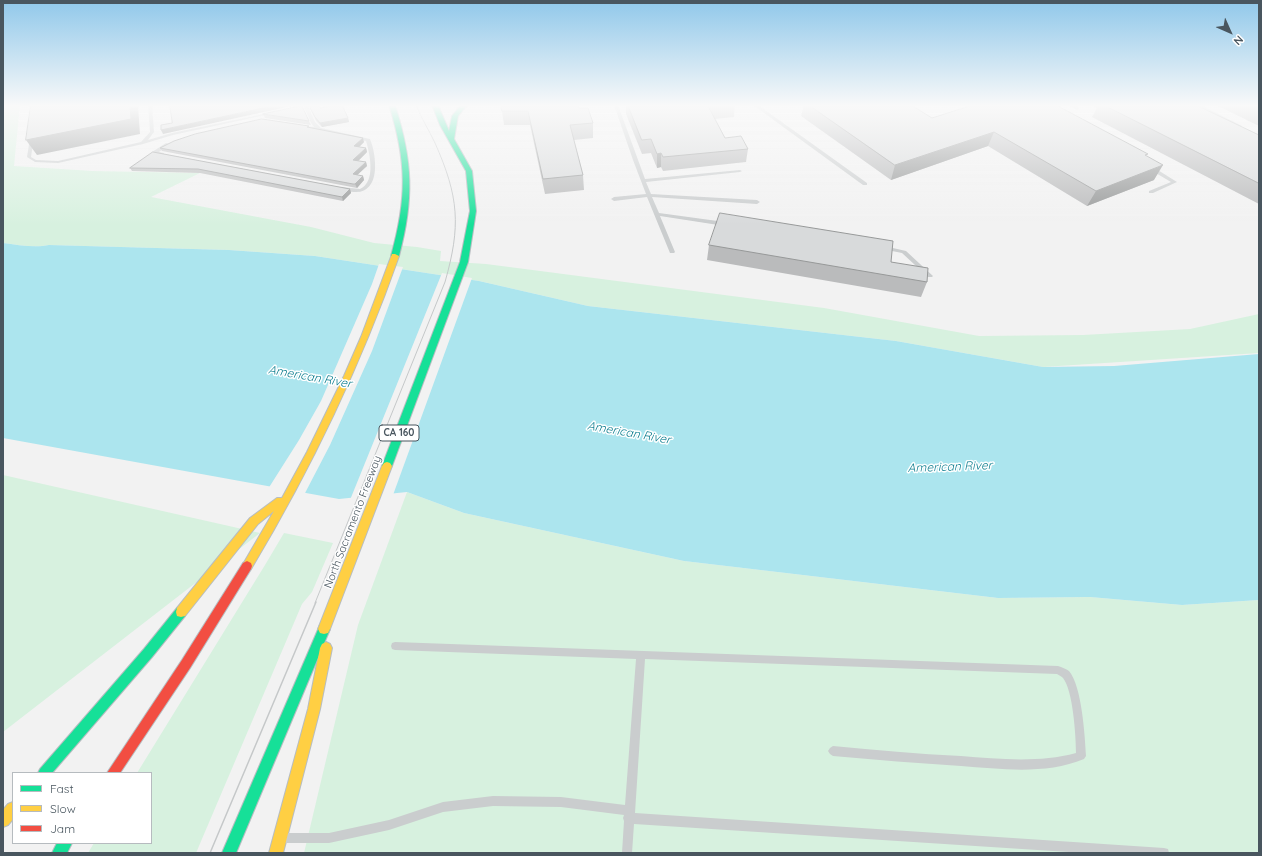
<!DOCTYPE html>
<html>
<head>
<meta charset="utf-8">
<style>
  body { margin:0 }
  #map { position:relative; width:1262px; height:856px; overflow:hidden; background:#f2f2f2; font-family:Quicksand,sans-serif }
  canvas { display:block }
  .frame { position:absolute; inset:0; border:4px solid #49565f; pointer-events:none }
  .legend { position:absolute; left:12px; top:772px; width:140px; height:72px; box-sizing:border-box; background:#fff; border:1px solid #b6bbbf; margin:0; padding:5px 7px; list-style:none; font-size:12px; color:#49565f }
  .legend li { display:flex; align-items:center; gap:8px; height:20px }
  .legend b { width:20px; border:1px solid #b6bbbf }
  .north { position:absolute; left:1210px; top:12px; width:40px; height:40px; -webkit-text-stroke:3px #fff; paint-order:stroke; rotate:135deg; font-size:11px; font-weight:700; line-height:16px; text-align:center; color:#49565f }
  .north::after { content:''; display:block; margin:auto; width:14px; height:18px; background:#49565f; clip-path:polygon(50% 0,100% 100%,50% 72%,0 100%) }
</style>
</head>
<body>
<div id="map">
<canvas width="1262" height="856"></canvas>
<div class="frame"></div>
<ul class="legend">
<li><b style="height:5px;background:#16e098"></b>Fast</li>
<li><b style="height:5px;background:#ffcf43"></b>Slow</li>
<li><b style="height:5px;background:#f24e42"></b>Jam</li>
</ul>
<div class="north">N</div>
</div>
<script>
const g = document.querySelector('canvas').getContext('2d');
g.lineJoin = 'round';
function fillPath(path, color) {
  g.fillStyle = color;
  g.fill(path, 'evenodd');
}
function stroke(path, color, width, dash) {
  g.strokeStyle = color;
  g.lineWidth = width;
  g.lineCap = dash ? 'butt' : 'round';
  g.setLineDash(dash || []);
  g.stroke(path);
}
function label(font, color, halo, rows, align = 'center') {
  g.font = font + ' Quicksand,sans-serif';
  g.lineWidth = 3;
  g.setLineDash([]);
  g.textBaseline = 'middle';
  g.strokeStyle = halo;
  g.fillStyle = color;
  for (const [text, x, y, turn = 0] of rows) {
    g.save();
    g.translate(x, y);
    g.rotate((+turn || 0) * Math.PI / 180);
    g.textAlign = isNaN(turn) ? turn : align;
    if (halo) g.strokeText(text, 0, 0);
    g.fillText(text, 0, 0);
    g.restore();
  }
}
fillPath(new Path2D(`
  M3,105H20L14,166L93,171L200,173L151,197L311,227L374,243L417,247L441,251L440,261L486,264L548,272L824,308L979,336L1083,335L1190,329L1259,314V353L1043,367L896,341L588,306L479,281L315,256L229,250L49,245C35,248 18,245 3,243Z
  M3,475L260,533L3,732Z
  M407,492L464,513L684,561L998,598L1090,597L1182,605L1259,600V853H304L358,625Z
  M284,533L333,543L312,592L302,604L196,853H88L94,843H151V773H137L265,565Z`), '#d7f1df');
fillPath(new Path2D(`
  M3,243C18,245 35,248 49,245L229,250L315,256L479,281L588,306L896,341L1043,367L1114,366L1259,354V600L1182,605L1090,597L998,598L684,561L464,513L407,492L339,499L3,438Z`), '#ace5ee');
fillPath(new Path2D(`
  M379,264L403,267L372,351L330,445L304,495L268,489L299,440L321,401L372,284Z
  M442,273L472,278L393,495L350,500Z`), '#f2f2f2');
const fast = new Path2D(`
  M389,105H395C413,162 414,199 399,256L395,258L391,256C407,199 407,162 389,105Z
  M432,105H438L449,131L452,116L461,105H467L458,116L454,139L472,171L476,211L468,262L392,466L390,469H384L382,466L460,262L470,211L466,171L440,125Z
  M181,607L185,608L186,612L185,616L152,657L52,773H38L40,769L144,649L177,608Z
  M324,624L328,625L330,629L236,853H222L320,625Z
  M57,843H72L67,853H52Z`);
const slow = new Path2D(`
  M392,254H395L399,256C360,367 311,469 251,569L247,571L243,569L242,566L274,511L258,524L185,616L181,617L177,616L176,612L177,608L250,518L277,498H282L307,452L344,376L361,337Z
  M387,462L390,463L392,466L330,629L328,633L324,634L320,633L318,629L382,466L384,463Z
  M326,642L330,644L332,648L320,709L283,853H269L308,709L320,648L322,644Z
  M13,802V819L8,825L3,827V810L8,804Z`);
const jam = new Path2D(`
  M247,561L251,563L252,566L251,569L190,668L120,773H107L182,660L243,563Z`);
stroke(fast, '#b7bdc1', 2);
stroke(slow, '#b7bdc1', 2);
stroke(jam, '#b7bdc1', 2);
fillPath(new Path2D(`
  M148,105H152L154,132L148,140L172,133L273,112L275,113L173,135L143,144L58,163L35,162L27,157L30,138L32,137L34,138L31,157L36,160L58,161L141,142L150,132Z
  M614,105H618L645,179L740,170L742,171L740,172L646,182L651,194L757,200L760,202L757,204L652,197L659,213L725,222L728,224L725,226L660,216L675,252L674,253H670L647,197L614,201L611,199L614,197L646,194L633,160Z
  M753,105H758L867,183V185H863Z
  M1069,105H1075L1080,109L1076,110Z
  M1195,105H1201L1242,126L1238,127Z
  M304,106H308L315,122L321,128L370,139C377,156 381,194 354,192C349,192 343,191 338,189L341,187L360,189C376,182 370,154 366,141L303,128V126L314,127L311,123L304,107Z
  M166,143L170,144L159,152L164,153V155L152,154V152Z
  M1149,167H1153L1177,182L1153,193H1149V191L1171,182L1149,169Z
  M884,246L906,251L933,276L932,277H928L902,253L882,249L881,248Z
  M395,642L1058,666C1062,667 1066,669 1069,671C1082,686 1085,737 1086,756L1084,759C1046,775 1001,769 961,766C918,763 876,760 833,756L830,754L828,751L830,748L833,746C876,750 918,754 961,756C999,759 1039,763 1076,753C1076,736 1073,690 1063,678C1062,677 1059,675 1057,674L645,659L635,813L1164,848L1168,849L1169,853H1084L634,824L632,853H622L624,821L623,818L624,815L561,807L493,806L443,812L389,830L329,843H287L283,842L282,838L283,834L287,833H329L389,820L443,802L493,796L561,797L625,805L636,659L395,650L392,649L391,646L392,643Z`), '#cacdce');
fillPath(fast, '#16e098');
fillPath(slow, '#ffcf43');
fillPath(jam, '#f24e42');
stroke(new Path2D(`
  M315,603L445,282C461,226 459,197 435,143C429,130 421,118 416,105`), '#c5c8c9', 1);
stroke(new Path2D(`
  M210,853L316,602`), '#c5c8c9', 1.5);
fillPath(new Path2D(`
  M309,105L348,118L349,122L322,127L316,121Z
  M626,105H735L734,117L715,119L725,138L748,149L746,162L663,171L661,167L657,168L651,153L642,154L626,114Z
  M804,105H911L932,118L1147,156L1154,180L1087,206L988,146L891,180L801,116Z
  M1093,105H1196L1259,135V204L1092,117L1097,108Z
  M1216,105H1259V126Z
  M579,108L593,123V138L574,140L583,175L584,190L545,194L530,125H504L502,111Z
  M263,114L309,121L311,125L265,118Z
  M310,128L364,142L359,147L366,148L367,152L358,161L366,162L367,166L357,175L363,176L364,180L357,188L162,151L160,148Z
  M153,152L350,189L351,193L343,201L200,173L132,171L130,168Z
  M709,245L891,262L927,282L921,297L707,260Z`), '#babbbc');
fillPath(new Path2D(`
  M130,105H138L140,134L37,155L26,140Z
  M277,105H296L163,134L161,130Z
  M348,118L349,122L322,127L320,123Z
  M994,132L988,146L891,180L895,165Z
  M363,138L364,142L356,150L354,146Z
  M366,148L367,152L355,164L353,160Z
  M661,153V167L657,168V154Z
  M366,162L367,166L354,178L353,174Z
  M1163,165L1154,180L1087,206L1096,191Z
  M363,176L364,180L357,188L355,184Z
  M350,189L351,193L343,201L342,197Z`), '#979999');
const building = new Path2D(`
  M31,105H130L131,119L26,140Z
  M170,105H277L161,130V125L172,123Z
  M309,105H319L320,108L335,105H342L348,118L320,123L315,117Z
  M501,105H578L579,108H588L593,123L570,125L583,175L543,179L528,111H502Z
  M628,105H717L708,106L725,138L741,136L748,149L663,157L661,153L657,154L651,139L642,140Z
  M809,105H911L932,118L973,105H1056L1148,154L1145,155L1163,165L1096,191L994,132L895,165Z
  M1104,105H1196L1259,135V183Z
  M302,106L309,121L263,114Z
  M262,119L309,126L307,127L363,138L354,146L366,148L353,160L366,162L353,174L363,176L355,184H353L160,148L174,141L195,134Z
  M153,152L350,189L342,197L198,169L130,168Z
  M720,213L893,241L891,262L928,268L927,282L709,245Z`);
fillPath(building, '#d8dadb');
stroke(building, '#979999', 1);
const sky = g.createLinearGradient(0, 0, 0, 225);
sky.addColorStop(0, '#90c8ea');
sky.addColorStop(0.47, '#f9f9f9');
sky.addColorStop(1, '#f9f9f900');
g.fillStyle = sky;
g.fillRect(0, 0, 1262, 225);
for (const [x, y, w] of [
  [399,433,40]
]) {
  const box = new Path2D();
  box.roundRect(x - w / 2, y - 8, w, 16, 3);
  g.fillStyle = '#fff';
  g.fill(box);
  stroke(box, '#49565f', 1);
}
label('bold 10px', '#49565f', null, [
  ["CA 160",399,433]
]);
label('11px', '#49565f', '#fff', [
  ["North Sacramento Freeway",353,522,-69]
]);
label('italic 12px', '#0d7e8f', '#fff', [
  ["American River",310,377,10],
  ["American River",629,433,10],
  ["American River",950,467,-2]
]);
</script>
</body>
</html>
